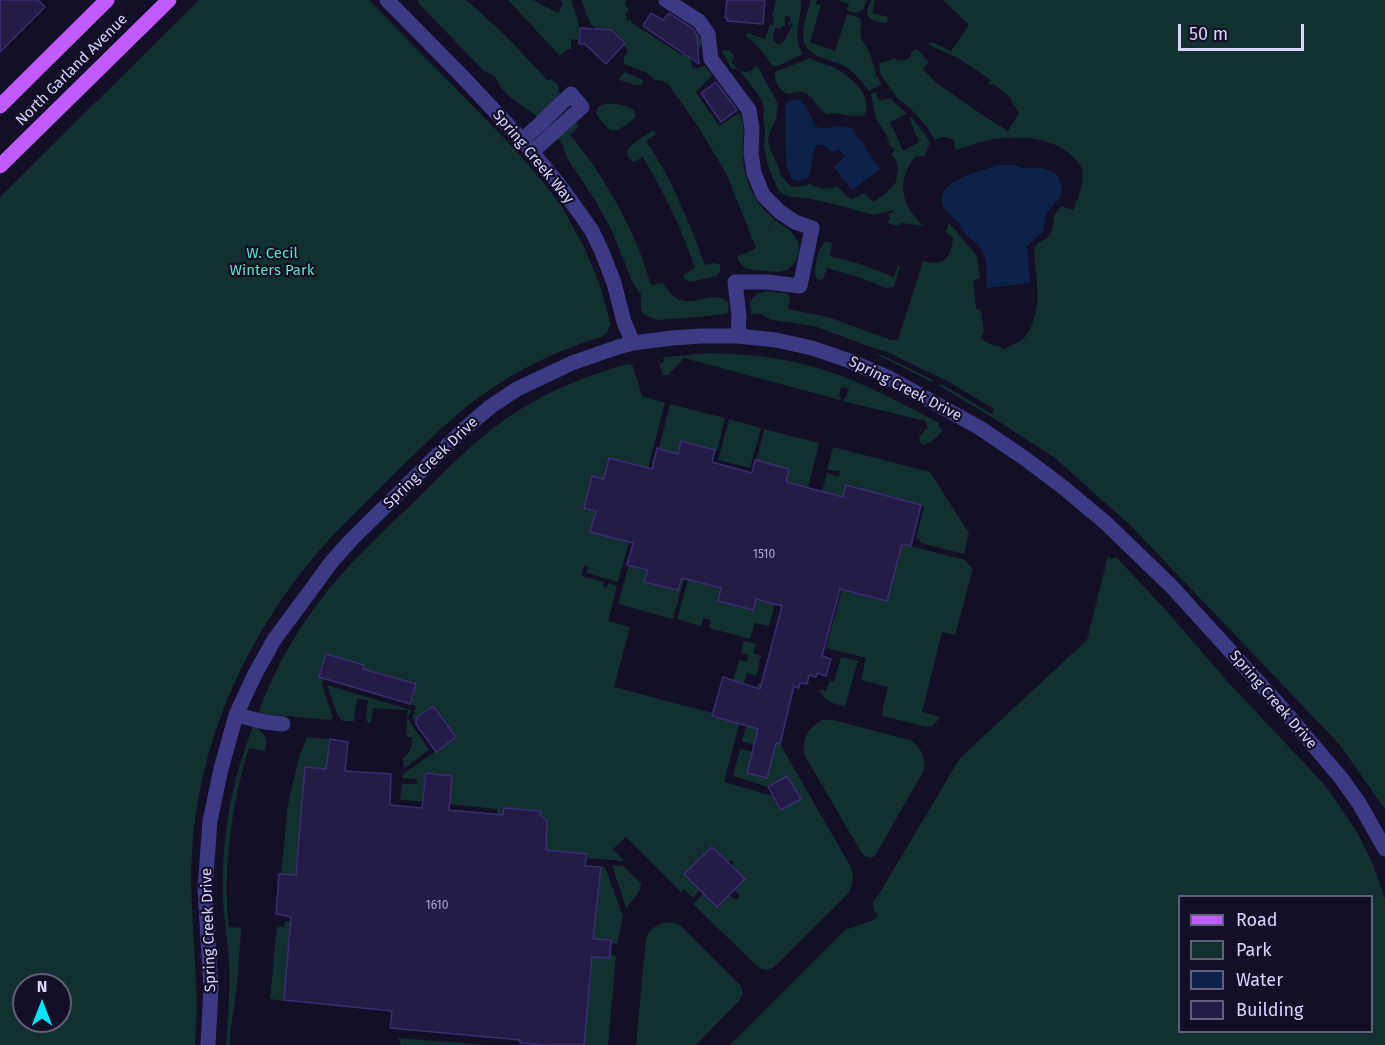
<!DOCTYPE html>
<html>
<head>
<meta charset="utf-8">
<style>
  body { margin:0 }
  #map { position:relative; width:1385px; height:1045px; overflow:hidden; background:#130f26; font-family:"Fira Sans",sans-serif }
  canvas { display:block }
  .legend { position:absolute; left:1178px; top:895px; width:195px; height:138px; box-sizing:border-box; background:#130f26; border:2px solid #625e7d; margin:0; padding:8px 10px; list-style:none; font-size:18px; color:#d9d4ff }
  .legend li { display:flex; align-items:center; gap:12px; height:30px }
  .legend b { width:30px; border:2px solid #625e7d }
  .north { position:absolute; left:12px; top:973px; width:60px; height:60px; box-sizing:border-box; background:#130f26; border:2px solid #625e7d; border-radius:50%; rotate:0deg; font-size:16px; font-weight:700; line-height:24px; text-align:center; color:#d9d4ff }
  .north::after { content:''; display:block; margin:auto; width:21px; height:27px; background:#00e5ff; clip-path:polygon(50% 0,100% 100%,50% 72%,0 100%) }
  .scale { position:absolute; left:1178px; top:24px; width:126px; height:27px; box-sizing:border-box; border:3px solid #d9d4ff; border-top:0; padding-left:8px; font-size:18px; line-height:21px; white-space:nowrap; color:#d9d4ff; -webkit-text-stroke:4px #130f26; paint-order:stroke }
</style>
</head>
<body>
<div id="map">
<canvas width="1385" height="1045"></canvas>
<ul class="legend">
<li><b style="height:8px;background:#c25bff"></b>Road</li>
<li><b style="height:16px;background:#12302f"></b>Park</li>
<li><b style="height:16px;background:#0c2248"></b>Water</li>
<li><b style="height:16px;background:#241b47"></b>Building</li>
</ul>
<div class="north">N</div>
<div class="scale">50 m</div>
</div>
<script>
const g = document.querySelector('canvas').getContext('2d');
g.lineJoin = 'round';
function fillPath(path, color) {
  g.fillStyle = color;
  g.fill(path, 'evenodd');
}
function stroke(path, color, width, dash) {
  g.strokeStyle = color;
  g.lineWidth = width;
  g.lineCap = dash ? 'butt' : 'round';
  g.setLineDash(dash || []);
  g.stroke(path);
}
function label(font, color, halo, rows, align = 'center') {
  g.font = font + ' "Fira Sans",sans-serif';
  g.lineWidth = 4.5;
  g.setLineDash([]);
  g.textBaseline = 'middle';
  g.strokeStyle = halo;
  g.fillStyle = color;
  for (const [text, x, y, turn = 0] of rows) {
    g.save();
    g.translate(x, y);
    g.rotate((+turn || 0) * Math.PI / 180);
    g.textAlign = isNaN(turn) ? turn : align;
    if (halo) g.strokeText(text, 0, 0);
    g.fillText(text, 0, 0);
    g.restore();
  }
}
fillPath(new Path2D(`
  M199,0H369L510,144L544,183L562,207L584,247L600,285L611,325L606,334L601,337C550,352 499,379 458,414C435,433 414,455 392,476C368,501 342,524 319,551C258,622 214,708 198,801C192,835 190,870 192,905C194,952 199,998 195,1045H0V197ZM24,985H60V1021H24Z
  M418,0H465L470,3L507,37L548,81L551,79L558,85L560,94L539,118L510,97L502,89L495,76L483,70L423,8L418,3Z
  M508,0H533L558,13L563,4L561,0H571L579,24L578,40L571,39V49L566,50L560,56Z
  M581,0H626L625,5L629,9L625,15L627,17L626,20L628,21L630,19L632,23L682,55L696,34H698L702,42L701,48L696,45L688,49L693,69L705,66L712,75L696,92L719,126L739,113C747,129 742,138 743,154C743,180 755,204 775,219L758,243L775,220L791,231L797,240L799,249L798,256L794,264L787,270L777,272L747,269L744,267L738,260V256L749,252L756,248L727,175L699,128L669,85L663,81L655,80L647,73L624,64V56L628,52L627,49L606,30L597,29L592,26L587,16Z
  M776,0H801C802,19 791,36 803,54L778,66H772L763,52L746,35L747,33L765,39L770,25H773L774,17L772,16ZM785,16H789L791,20L788,23L789,26L791,23L793,24L784,41L779,45L773,40V35L776,27L779,29L785,25Z
  M811,0H817L816,4L821,5L810,42L835,51L847,14L860,18L862,24L860,27L861,38L870,54L876,72L875,75L882,84L869,91C862,82 855,73 846,67C831,58 804,58 803,37C802,24 808,12 811,0Z
  M837,0H867L863,10L856,13L847,10L849,4Z
  M871,0H875L872,13L888,17L887,23C879,22 865,21 867,10C868,7 870,3 871,0Z
  M943,0H1385V809L1339,744L1131,526L1055,458L990,416L940,386L941,384L992,414L994,409L949,382L885,351L873,348L814,326L772,320L760,314H752L751,313L750,302C759,287 774,292 788,294L790,297L788,309L828,317L891,340H898L923,261C944,266 951,259 953,238L946,232L949,223L977,256L980,278L973,280L976,309L981,310L984,332L981,338C988,345 996,344 1005,349C1011,345 1020,342 1025,337C1044,312 1036,279 1034,250L1037,244L1048,237L1053,228L1054,216L1061,206L1073,210C1078,199 1085,181 1082,169C1081,166 1077,161 1074,158C1055,137 1022,136 995,139C981,141 968,147 955,150L954,140C947,137 942,135 935,140L927,127L910,108L899,100L890,88L881,75L879,63L885,62L894,58C900,62 905,60 911,57V52L917,49L929,62L923,69L938,84L984,116L1008,131L1019,113L1012,102L1011,98L995,85L988,84L991,80L958,58L927,44L932,42L951,51L969,25Z
  M730,50L734,57L731,63L734,64C737,73 751,75 755,66L758,67L778,104L776,119L769,134L768,142L770,149L779,168L780,174L790,186L797,187L810,184C817,189 829,190 837,186L848,198L853,199L864,193L873,202L886,193L896,182L898,168L896,160L891,155L895,150L889,144L887,136L876,118L871,94L876,92L878,99L883,100L890,98L907,114L890,122L903,151L919,142L909,117H911L925,134L930,143L924,156L915,157C895,182 902,207 924,226L902,223L898,226L887,223L890,218L888,214L893,212V210L874,215L845,207L812,199L788,196L782,194L778,189L769,169L766,156L764,145L765,131L763,116L764,110L762,100L740,71L731,68L722,51Z
  M810,58C817,62 825,64 833,67C849,75 873,94 865,115C851,119 840,111 827,114C810,103 813,86 788,94C778,90 775,82 775,72Z
  M624,72L643,80V84C635,88 628,81 619,80Z
  M605,104C616,104 626,104 635,111V117C615,136 610,135 596,113L598,107Z
  M575,123H578L579,126L570,135C599,169 622,209 639,250C644,262 647,274 651,285L663,283C666,287 669,292 672,295C690,312 714,287 729,303L728,313L710,316L657,320L643,314L641,309V295L632,281L612,231L595,200L567,158L562,144L557,137Z
  M653,131L656,133L655,135L646,141C672,179 689,222 705,265L715,263L720,265V272L716,276L691,282L685,280L683,276L685,274L695,268C682,229 664,193 643,157L634,162C614,152 642,138 650,132Z
  M825,242H830L832,244L830,256L857,263L894,277L898,266H900L894,287L886,288L864,279L827,268L823,279L820,281L816,278C813,270 818,248 825,242Z
  M709,353C734,354 759,355 784,360C839,370 890,396 939,423V428L943,430C937,436 931,446 921,444L919,437L928,427L925,421L843,401L844,398H846L849,389L841,387L839,396L841,397L840,400L684,358L668,375H663L659,364L664,362L663,358L665,357Z
  M874,353L884,356L933,380L932,382Z
  M628,364L632,365L633,367L642,396L665,403L648,468L604,479L592,476L584,508L596,511L590,532L629,542L618,582L586,573L588,567L584,566L581,576L604,582L603,586L607,588L608,583L617,586L608,621L630,627L614,687L713,713L712,717L735,723L743,709L724,782L773,796L781,810L801,799L787,776L768,787L733,776L740,749L753,752L747,773L767,778L774,751L742,741L758,683L765,684L756,738L780,744L851,867C855,877 853,885 848,894L775,966C769,970 765,971 758,967L693,904L703,894L717,907L730,895L735,900L740,896L734,890L745,879L732,866L734,862L731,860L728,863L712,847L685,874L700,890L693,898L684,889L681,892L626,837L613,849L624,861L586,858V854L543,850L546,844L547,822L540,815V811L504,808L503,818H497V809L439,803L450,798L452,776L426,773L423,795L427,802L400,800L402,784H417V779L402,778L403,774L456,737L433,706L413,720L412,718L416,706L410,704L415,684L370,671L364,690L357,688L364,665L326,654L319,677L324,679L322,685L333,718L331,720L263,714L259,712C276,663 305,616 340,576C365,548 393,522 420,496C451,465 482,433 519,410C553,389 590,374 628,364Z
  M670,404L725,418L717,451L681,441L678,454L659,448Z
  M729,419L761,428L750,468L718,460Z
  M764,429L819,443L808,488L786,482L789,469L756,461Z
  M833,447L930,472L969,533L964,554L921,543L919,539H916L924,506L847,485L843,497L822,491L827,473L839,477L840,471L827,470Z
  M902,544L965,560L973,569L955,635L942,632L922,712L940,717L934,725L927,727L882,716L883,707L888,687L861,680L866,658L826,648L842,589L887,601Z
  M1108,556L1111,559L1115,557L1117,558L1164,608L1228,682L1321,781L1330,792L1357,832L1372,862L1385,899V1045H730L847,928L848,929L876,919L878,914L874,911L873,902L879,894L960,758L1087,640ZM1180,896H1372V1032H1180Z
  M629,565L648,570L645,582L678,590L682,578L684,579L673,619L618,604Z
  M688,580L721,588L719,601L753,610L756,599L775,604L769,626L755,623L750,639L709,628L711,620L703,618L701,626L677,619Z
  M744,641L756,644L753,653L761,656L756,676L747,673L744,683L733,681L739,660L747,662L748,655L741,653Z
  M841,657L858,661L845,706C833,704 823,701 819,689L826,691L830,681L834,682Z
  M327,685L411,710L408,719L429,750L404,769L403,758C410,752 413,747 412,737H408L406,734L408,710L373,708L371,722L369,723L366,720L368,700L357,699L354,721H343L338,716Z
  M822,720H833L910,740C921,746 926,758 924,770L875,856C869,859 865,857 861,852L804,754C803,736 807,729 822,720Z
  M254,725C264,735 269,735 265,751L249,748C232,802 224,861 228,918L229,927L241,928C240,950 238,972 236,994C234,1011 230,1027 230,1045H226C228,1018 230,990 229,963C228,942 224,921 223,899C221,841 231,779 254,725Z
  M307,737L330,739L327,769L305,767L296,875L281,874L288,804L299,757Z
  M612,865L623,866L641,883C641,894 632,900 626,908Z
  M601,867H605L623,916L617,944L611,943V940L593,939Z
  M285,921L291,922L284,1001L270,999L277,926L284,927Z
  M667,922L678,924L683,928L740,985L743,994L739,1001L696,1045H636L646,938C650,929 657,924 667,922Z
  M610,955L616,956L608,1045H584L592,957L609,958Z
  M398,1038L488,1045H401Z`), '#12302f');
fillPath(new Path2D(`
  M794,99L800,100L808,109L815,126L823,129L838,126L852,128L880,169L852,190L834,167L845,156L840,150L831,152C827,147 824,144 817,145C810,155 814,167 808,178L798,181L792,179L786,165L785,118V105L789,101Z
  M998,165H1013L1022,168H1041L1054,172L1059,178L1062,187L1060,197L1046,214L1043,232L1027,246L1030,283L987,288C986,278 988,265 984,255C981,245 969,239 963,231C961,228 960,225 958,222C954,218 948,214 945,209C928,182 982,171 998,165Z`), '#0c2248');
const building = new Path2D(`
  M0,0H38L45,7L0,52Z
  M727,0H765L763,24L727,21L728,18H725Z
  M651,13L663,20L669,13L692,28L697,35L699,64L643,26Z
  M580,28L611,30L625,43L606,64L585,44H579Z
  M716,82L737,110L721,122L701,93Z
  M681,441L715,450L712,462L752,473L755,460L789,469L786,482L843,497L846,485L921,505L911,546L902,544L887,601L840,589L822,656L831,659L826,676L817,673L816,677L809,675L807,684L800,683L799,688L794,686L780,744L776,743L767,778L747,773L758,729L712,716L723,677L760,689L782,606L756,599L753,610L718,601L721,588L682,578L678,590L644,582L648,570L627,565L633,543L590,532L596,511L584,508L592,476L604,479L609,458L652,469L657,448L678,454Z
  M326,654L364,665L363,669L416,684L410,704L319,677Z
  M433,706L456,737L436,752L416,724V718Z
  M330,739L348,742L345,771L391,774L390,805L422,808L426,773L452,776L449,810L503,815L504,808L541,811L540,815L547,821L546,850L587,854L585,866L601,867L593,939L611,940L610,958L592,957L584,1045H545L520,1043V1040L390,1028L392,1011L284,1000L291,917L276,914L279,874L296,875L305,767L326,769Z
  M787,776L801,799L781,810L768,787Z
  M712,847L745,879L717,907L684,874Z`);
fillPath(building, '#241b47');
stroke(building, '#3b2d73', 1.5);
stroke(new Path2D(`
  M387,0L458,72L522,140L557,182L581,215L592,231L602,252L614,283L624,322L633,343
  M666,0L699,21L708,34L711,59L749,110L752,129L751,153L754,173L763,195L780,212L795,222L812,228L800,286L767,282H735L739,316L738,336
  M522,140L539,125L571,94L582,107L532,152
  M236,715L265,722L283,724
  M208,1045L211,989L205,889L210,821L221,769L236,715L255,674L274,640L333,560L353,538L463,430L490,407L517,389L572,363L618,347L633,343L672,338L701,336H738L776,340L812,348L850,361L889,378L980,428L1027,460L1064,488L1107,524L1173,588L1281,707L1341,778L1359,803L1385,849`), '#3d3a85', 15);
stroke(new Path2D(`
  M0,106L107,0
  M0,166L169,0`), '#c25bff', 15);
label('12px', '#aca6d1', null, [
  ["1510",764,555],
  ["1610",437,906]
]);
label('15px', '#d9d4ff', '#130f26', [
  ["North Garland Avenue",72,70,-45],
  ["Spring Creek Way",533,157,50],
  ["Spring Creek Drive",905,389,27],
  ["Spring Creek Drive",431,463,-44],
  ["Spring Creek Drive",1273,700,49],
  ["Spring Creek Drive",209,930,-92]
]);
label('15px', '#5fe0c0', '#130f26', [
  ["W. Cecil",272,254],
  ["Winters Park",272,271]
]);
</script>
</body>
</html>
